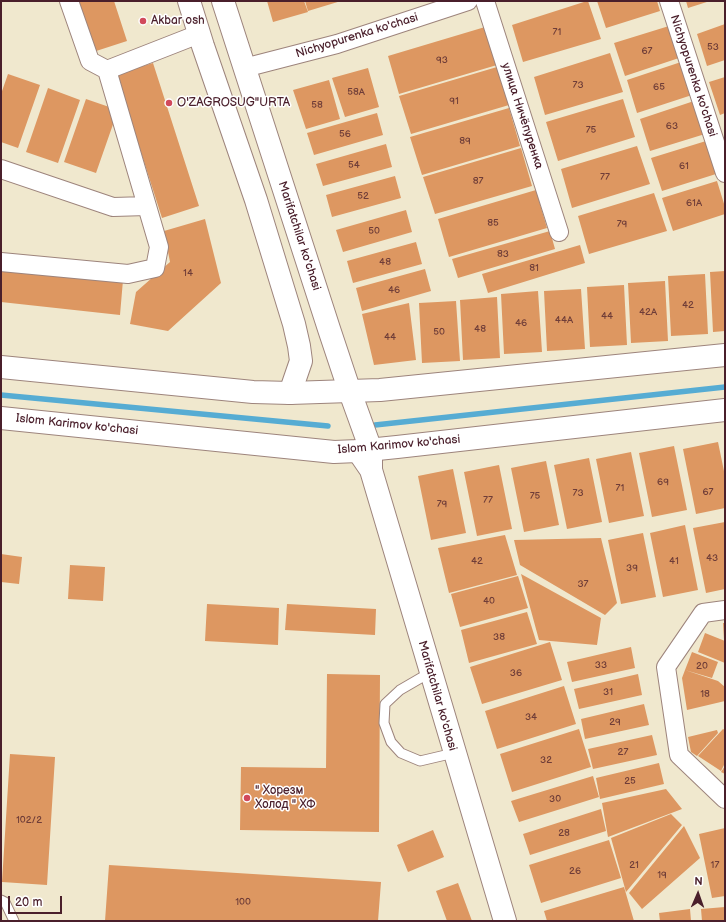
<!DOCTYPE html>
<html>
<head>
<meta charset="utf-8">
<style>
  body { margin:0 }
  #map { position:relative; width:726px; height:922px; overflow:hidden; background:#f0e8ce; font-family:"Balsamiq Sans",sans-serif }
  canvas { display:block }
  .frame { position:absolute; inset:0; border:2px solid #4a1f2b; pointer-events:none }
  .north { position:absolute; left:678px; top:874px; width:40px; height:40px; -webkit-text-stroke:3px #fff; paint-order:stroke; rotate:2deg; font-size:11px; font-weight:700; line-height:16px; text-align:center; color:#4a1f2b }
  .north::after { content:''; display:block; margin:auto; width:14px; height:18px; background:#4a1f2b; clip-path:polygon(50% 0,100% 100%,50% 72%,0 100%) }
  .scale { position:absolute; left:8px; top:896px; width:54px; height:18px; box-sizing:border-box; border:2px solid #4a1f2b; border-top:0; padding-left:5px; font-size:12px; line-height:14px; white-space:nowrap; color:#4a1f2b; -webkit-text-stroke:3px #fff; paint-order:stroke }
</style>
</head>
<body>
<div id="map">
<canvas width="726" height="922"></canvas>
<div class="frame"></div>
<div class="north">N</div>
<div class="scale">20 m</div>
</div>
<script>
const g = document.querySelector('canvas').getContext('2d');
g.lineJoin = 'round';
function stroke(path, color, width, dash) {
  g.strokeStyle = color;
  g.lineWidth = width;
  g.lineCap = dash ? 'butt' : 'round';
  g.setLineDash(dash || []);
  g.stroke(path);
}
function fillPath(path, color) {
  g.fillStyle = color;
  g.fill(path, 'evenodd');
}
function label(font, color, halo, rows, align = 'center') {
  g.font = font + ' "Balsamiq Sans",sans-serif';
  g.lineWidth = 3;
  g.setLineDash([]);
  g.textBaseline = 'middle';
  g.strokeStyle = halo;
  g.fillStyle = color;
  for (const [text, x, y, turn = 0] of rows) {
    g.save();
    g.translate(x, y);
    g.rotate((+turn || 0) * Math.PI / 180);
    g.textAlign = isNaN(turn) ? turn : align;
    if (halo) g.strokeText(text, 0, 0);
    g.fillText(text, 0, 0);
    g.restore();
  }
}
stroke(new Path2D(`
  M1,395L328,426
  M375,425L725,387`), '#56acd3', 5.5);
fillPath(new Path2D(`
  M73,1H114L127,41L90,53Z
  M267,1H304L308,12L273,22Z
  M305,1H341L308,11Z
  M587,1H588L601,39L523,62L512,25Z
  M597,1H657L660,11L606,28Z
  M686,1H710L688,8Z
  M725,24V60L707,66L697,34Z
  M669,26L679,58L625,76L614,43Z
  M485,27L497,65L399,94L388,56Z
  M610,53L623,92L545,115L534,77Z
  M681,62L692,95L637,113L627,80Z
  M153,63L199,206L162,218L116,74Z
  M497,67L509,105L411,134L399,96Z
  M368,68L379,107L345,117L332,78Z
  M8,74L40,85L18,148L1,142V94Z
  M725,77V113L720,115L709,82Z
  M329,80L340,119L306,129L293,90Z
  M48,88L80,100L58,163L26,152Z
  M86,99L118,110L96,173L64,162Z
  M623,99L635,137L558,161L546,122Z
  M694,101L705,134L650,151L640,119Z
  M509,108L520,146L422,175L410,137Z
  M377,113L383,135L314,155L307,133Z
  M706,141L716,174L662,191L651,158Z
  M386,144L392,167L323,186L316,164Z
  M637,146L650,184L572,208L561,169Z
  M521,148L532,186L435,214L423,177Z
  M395,176L401,198L332,217L326,195Z
  M717,181L725,207V214L673,231L662,198Z
  M536,190L547,228L449,257L438,219Z
  M654,193L667,231L589,254L578,216Z
  M406,210L412,232L343,252L336,230Z
  M205,219L221,283L168,331L130,324L136,292L170,262L164,231Z
  M550,231L555,249L458,278L452,259Z
  M416,242L422,264L353,283L347,261Z
  M580,245L585,263L488,293L482,274Z
  M1,266L123,280L120,315L1,302Z
  M425,269L431,291L362,311L356,288Z
  M725,271V331L713,332L710,272Z
  M705,274L708,334L671,336L668,276Z
  M665,281L668,341L631,343L628,283Z
  M624,285L627,345L590,347L587,287Z
  M581,289L585,349L547,351L544,291Z
  M538,291L542,352L504,354L501,294Z
  M497,297L500,358L463,360L460,300Z
  M456,301L460,361L422,363L419,303Z
  M409,303L416,360L374,365L362,314Z
  M718,442L725,476V508L696,514L683,449Z
  M674,446L687,510L652,517L639,453Z
  M631,452L644,516L609,523L596,459Z
  M589,458L602,522L567,529L554,465Z
  M546,461L559,525L524,532L511,468Z
  M499,465L512,529L477,536L464,472Z
  M453,469L466,533L431,540L418,476Z
  M725,522V589L706,593L693,528Z
  M685,525L698,590L663,597L650,533Z
  M643,533L656,597L621,604L608,540Z
  M505,535L517,575L449,593L438,548Z
  M601,538L617,603L605,615L520,565L514,540Z
  M1,554L22,557L19,584L1,582Z
  M70,565L105,567L103,601L68,599Z
  M521,574L601,618L597,645L539,640Z
  M518,576L528,608L460,627L451,594Z
  M207,604L279,608L278,645L205,641Z
  M287,604L376,609L375,635L285,630Z
  M527,612L537,644L469,663L461,630Z
  M723,623H725V640H724Z
  M705,633L725,641V663L698,652Z
  M550,642L562,680L482,704L470,667Z
  M631,647L635,668L572,682L567,662Z
  M692,652L718,662L712,678L685,670Z
  M685,670L718,681L725,687V701L687,710L682,678Z
  M327,674L380,675L379,832L240,830L241,767L326,768Z
  M638,674L642,695L579,709L574,689Z
  M564,686L576,724L497,749L485,711Z
  M644,704L649,725L585,739L581,719Z
  M579,729L591,767L512,792L500,754Z
  M723,729L725,730V763L721,771L698,756Z
  M717,730L718,733L697,756L691,752L688,737Z
  M652,735L657,755L593,769L588,749Z
  M10,754L55,757L47,885L2,882Z
  M659,763L664,784L600,799L596,778Z
  M725,766V774L721,772Z
  M593,776L599,797L519,822L511,801Z
  M666,789L682,809L608,837L602,803Z
  M601,809L606,831L530,855L523,834Z
  M671,814L682,825L626,892L611,838Z
  M684,826L700,858L642,909L629,893Z
  M725,828V896L712,898L699,834Z
  M433,830L444,857L408,872L397,845Z
  M609,840L621,878L541,903L529,865Z
  M109,865L381,882L378,921H105Z
  M458,883L472,921H447L436,891Z
  M624,887L634,921H547L544,911Z
  M725,907V921H702L701,909Z
  M690,909L691,921H660L659,913Z`), '#dd9761');
const service = new Path2D(`
  M431,672L400,690L385,704L384,723L391,742L401,753L420,761L454,753
  M1,900L5,902L14,921`);
const minor = new Path2D(`
  M69,1L90,61L107,70
  M485,1L559,232
  M669,1L725,173
  M244,68L337,44L468,1
  M1,169L113,207L147,206
  M1,262L128,274L155,268L159,247L107,70L199,34
  M725,610L703,613L666,667L679,755L725,799`);
const tertiary = new Path2D(`
  M189,1L203,46L256,200L294,324L299,346L301,361L290,393
  M223,1L329,329L350,392L371,450V468
  M358,451L371,470L505,921`);
const secondary = new Path2D(`
  M1,367L253,392L290,393L380,390L725,355
  M1,418L334,452L358,451L397,447L725,410`);
stroke(service, '#9d847c', 11);
stroke(minor, '#9d847c', 20);
stroke(tertiary, '#9d847c', 24);
stroke(secondary, '#9d847c', 24);
stroke(service, '#fff', 9);
stroke(minor, '#fff', 18);
stroke(tertiary, '#fff', 22);
stroke(secondary, '#fff', 22);
for (const [x, y, r, color] of [
  [143,21,4,"#d1495b"],
  [169,103,4,"#d1495b"],
  [247,798,4,"#d1495b"]
]) {
  const dot = new Path2D();
  dot.arc(x, y, r, 0, 2 * Math.PI);
  g.fillStyle = color;
  g.fill(dot);
  stroke(dot, '#fff', 1.5);
}
label('10px', '#6f3d38', null, [
  ["71",557,32],
  ["53",713,47],
  ["67",647,51],
  ["93",442,60],
  ["73",578,85],
  ["65",659,87],
  ["58A",356,92],
  ["91",454,101],
  ["58",317,105],
  ["63",672,126],
  ["75",591,130],
  ["56",345,134],
  ["89",465,141],
  ["54",354,165],
  ["61",684,166],
  ["77",605,177],
  ["87",478,181],
  ["52",363,196],
  ["61A",694,203],
  ["85",493,223],
  ["79",622,224],
  ["50",374,231],
  ["83",503,254],
  ["48",385,262],
  ["81",534,268],
  ["14",188,273],
  ["46",394,290],
  ["42",688,305],
  ["42A",648,312],
  ["44",607,316],
  ["44A",564,320],
  ["46",521,323],
  ["48",480,329],
  ["50",439,332],
  ["44",390,337],
  ["69",663,482],
  ["71",620,488],
  ["67",708,492],
  ["73",578,493],
  ["75",535,496],
  ["77",488,500],
  ["79",442,504],
  ["43",712,558],
  ["42",477,561],
  ["41",674,561],
  ["39",632,568],
  ["37",583,584],
  ["40",489,601],
  ["38",499,637],
  ["33",601,665],
  ["20",702,666],
  ["36",516,673],
  ["31",608,692],
  ["18",705,694],
  ["34",531,717],
  ["29",615,722],
  ["27",623,752],
  ["32",546,760],
  ["25",630,781],
  ["30",555,799],
  ["102/2",29,820],
  ["28",564,833],
  ["21",634,865],
  ["17",715,865],
  ["26",575,871],
  ["19",662,875],
  ["100",243,902]
]);
label('12px', '#4a1f2b', '#fff', [
  ["Akbar osh",151,21],
  ["O'ZAGROSUG\"URTA",177,103],
  ["\" Хорезм",255,791],
  ["Холод \" ХФ",255,805]
], 'left');
label('12px', '#4a1f2b', '#fff', [
  ["Nichyopurenka ko'chasi",357,36,-17],
  ["Nichyopurenka ko'chasi",693,76,72],
  ["улица Ничёпуренка",522,116,72],
  ["Marifatchilar ko'chasi",299,236,72],
  ["Islom Karimov ko'chasi",77,425,6],
  ["Islom Karimov ko'chasi",399,445,-5],
  ["Marifatchilar ko'chasi",437,696,74]
]);
</script>
</body>
</html>
